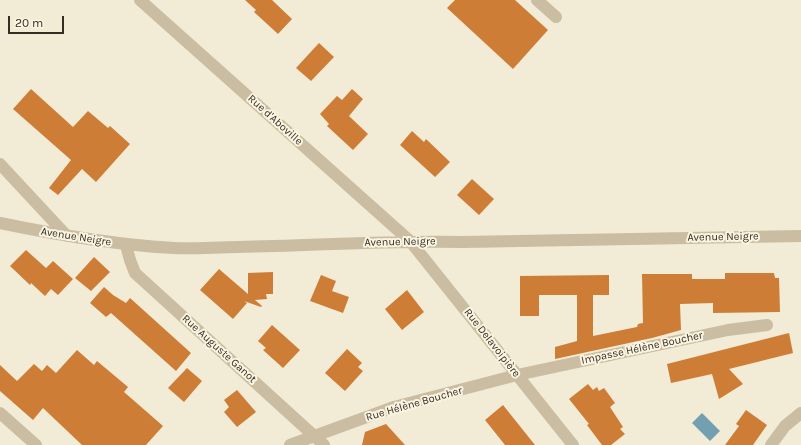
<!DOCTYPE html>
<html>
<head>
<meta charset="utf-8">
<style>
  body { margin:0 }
  #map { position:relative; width:801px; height:445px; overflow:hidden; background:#f2ebd5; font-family:Karla,sans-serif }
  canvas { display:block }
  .scale { position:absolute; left:8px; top:16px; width:56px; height:18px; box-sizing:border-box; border:2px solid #342d24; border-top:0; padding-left:5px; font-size:12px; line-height:14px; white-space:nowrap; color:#342d24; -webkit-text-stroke:3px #faf4e1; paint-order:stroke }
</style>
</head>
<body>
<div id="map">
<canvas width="801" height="445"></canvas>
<div class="scale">20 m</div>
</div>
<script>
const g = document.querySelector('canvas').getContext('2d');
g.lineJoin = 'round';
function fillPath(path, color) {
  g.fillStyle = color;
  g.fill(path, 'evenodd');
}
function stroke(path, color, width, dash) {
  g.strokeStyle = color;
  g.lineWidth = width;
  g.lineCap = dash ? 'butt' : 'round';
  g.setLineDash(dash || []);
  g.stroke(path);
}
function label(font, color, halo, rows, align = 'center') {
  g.font = font + ' Karla,sans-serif';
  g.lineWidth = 4;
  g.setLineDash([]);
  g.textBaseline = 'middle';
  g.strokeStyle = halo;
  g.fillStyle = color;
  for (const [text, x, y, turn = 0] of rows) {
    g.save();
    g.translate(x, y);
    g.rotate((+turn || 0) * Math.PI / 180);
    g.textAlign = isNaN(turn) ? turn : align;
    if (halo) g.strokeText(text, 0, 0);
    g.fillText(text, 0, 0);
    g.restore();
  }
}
fillPath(new Path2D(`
  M702,413L720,431L710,441L692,423Z`), '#72a0b1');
fillPath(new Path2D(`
  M245,0H272L292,19L278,34L254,12L256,10Z
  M455,0H515L548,30L513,69L447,8Z
  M319,43L334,57L311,81L296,68Z
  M31,89L73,127L88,111L108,128L110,126L130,144L96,182L82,169L58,195L49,188L71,160L13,109Z
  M352,89L363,99L349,116L368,134L353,150L327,126L329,124L320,114L337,96L342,100Z
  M412,131L424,142L426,139L450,162L435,177L400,145Z
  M472,179L494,199L479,215L457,195Z
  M26,250L46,268L53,261L73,279L58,295L51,289L45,296L31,283L30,285L10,266Z
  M94,257L110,272L91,291L75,278Z
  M219,269L248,294V273L273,272V294H266L267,299L255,300L262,306L261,307L244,301L247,303L233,319L200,290Z
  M725,273H774L775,278H779L780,312L713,313V303L680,304L681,330L652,338L555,359V347L577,341V295H539V316H520V276L609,275V295H593V336L637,327L638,324L643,323L642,274H692V279H725Z
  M321,275L336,281L332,291L349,297L343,313L310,301Z
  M104,287L113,295L126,303L130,298L191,353L176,371L111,313L106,317L90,303Z
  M407,290L424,312L402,330L385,309Z
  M272,325L300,350L283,368L263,350L266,348L258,341Z
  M789,333L793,353L729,369L743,384L719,399L712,374L671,383L667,364Z
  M347,349L362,363L358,367L363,371L345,391L325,373Z
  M77,350L94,365L97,361L128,387L124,392L163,426L146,445H82L43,408L33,420L0,391V365L17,381L34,364L42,371L47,365L56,373Z
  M187,368L202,381L184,402L168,388Z
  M588,384L593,390L597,387L599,391L604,388L615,403L610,407L623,427L620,429L625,434L611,445H602L587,425L589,424L569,399Z
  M237,390L256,412L237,427L224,412L229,407L224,400Z
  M503,405L535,445H505L485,420Z
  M746,410L767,425L753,445H725L739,426L736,424Z
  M386,424L405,445H362L365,432Z`), '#ce7d37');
stroke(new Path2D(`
  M140,0L410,241L573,445
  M537,0L556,17
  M0,164L67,236
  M0,223C58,235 115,245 174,248C195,249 217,247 238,247C313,246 388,240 463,242L801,236
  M126,245L130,260L135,273L324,445
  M0,413L36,445
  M290,445L394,407L517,375L728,330L767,325
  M771,445L785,426L801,413`), '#cabda1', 12);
label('11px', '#342d24', '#faf4e1', [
  ["Rue d'Aboville",275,120,42],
  ["Avenue Neigre",76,237,9],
  ["Avenue Neigre",723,237,-1],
  ["Avenue Neigre",400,242,-1],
  ["Rue Delavoipière",492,343,52],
  ["Impasse Hélène Boucher",642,348,-12],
  ["Rue Auguste Ganot",219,349,42],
  ["Rue Hélène Boucher",414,404,-16]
]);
</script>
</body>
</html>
